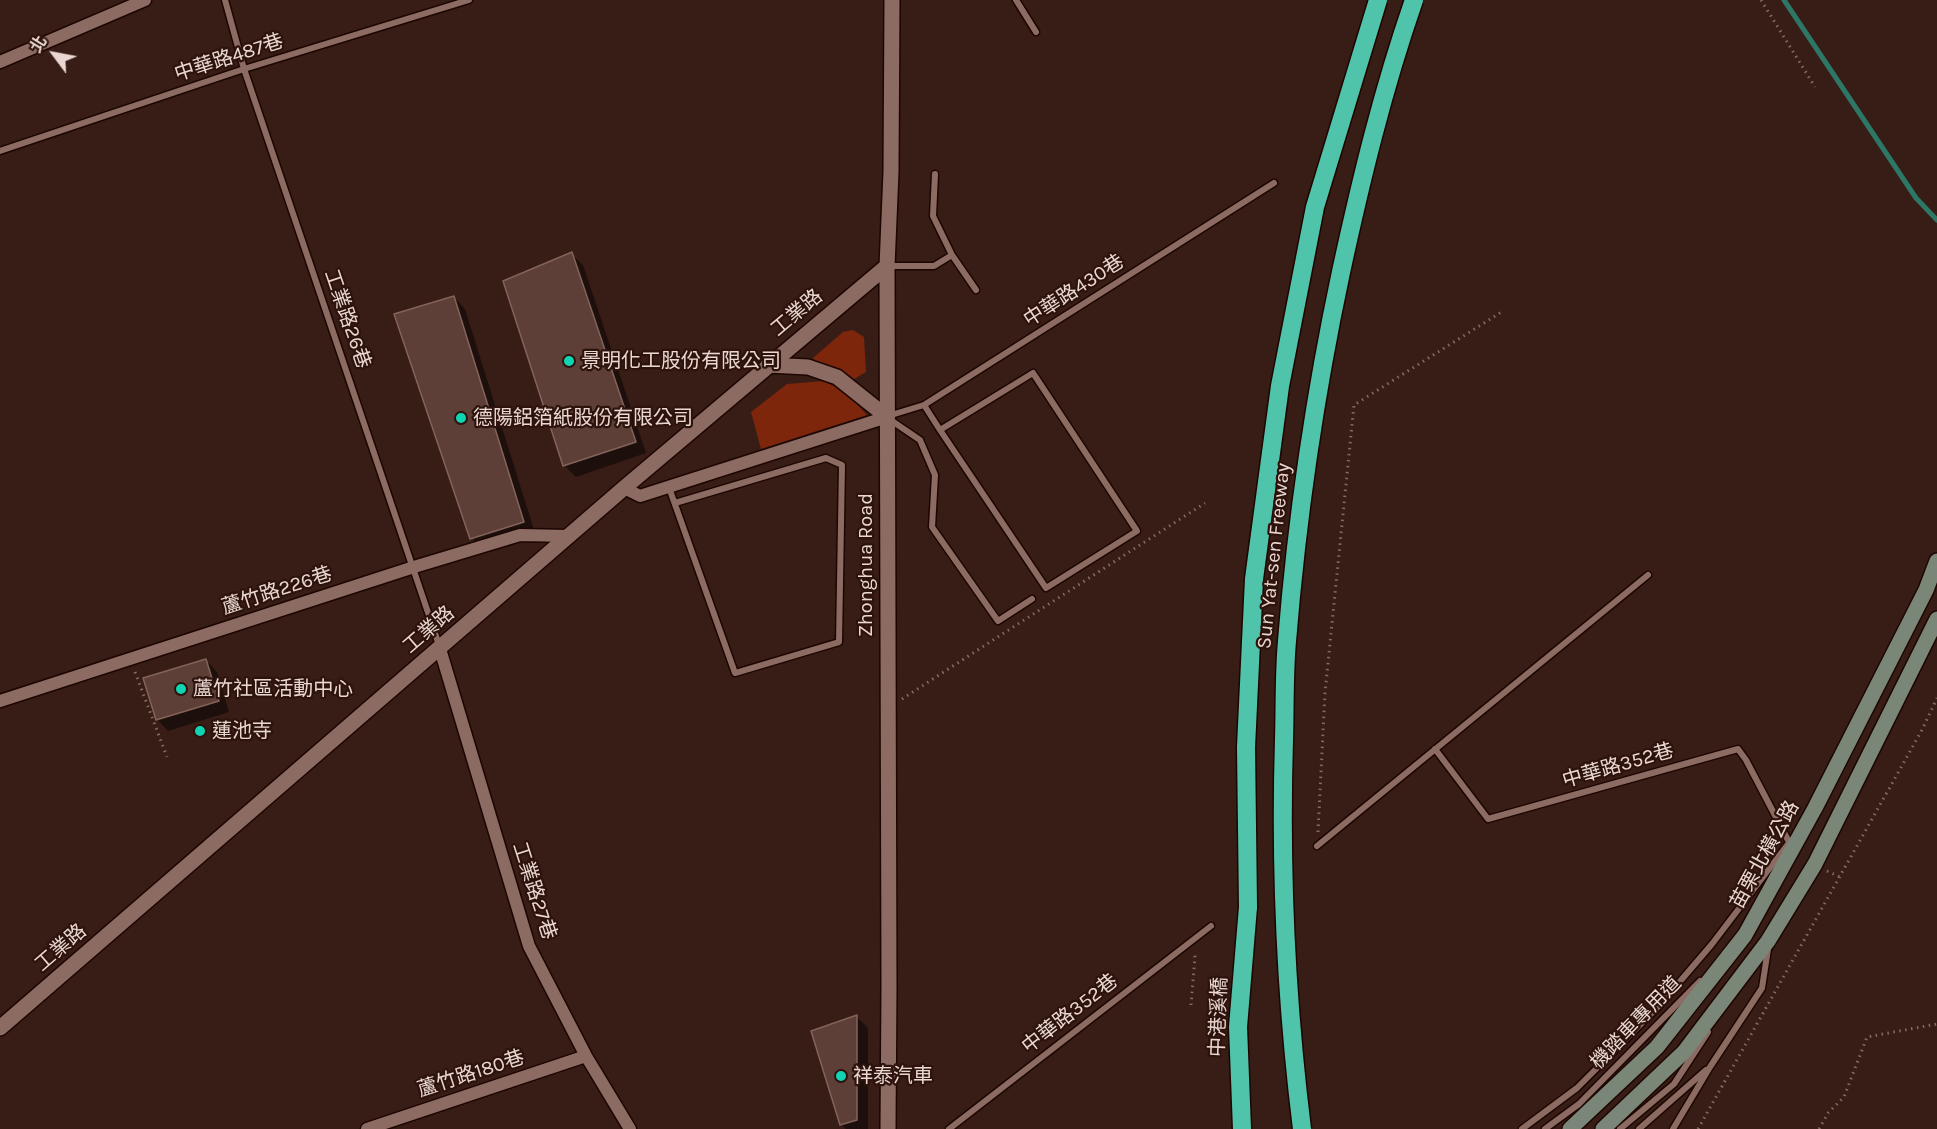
<!DOCTYPE html>
<html>
<head>
<meta charset="utf-8">
<style>
  body { margin:0 }
  #map { position:relative; width:1937px; height:1129px; overflow:hidden; background:#371d15; font-family:Karla,"Noto Sans TC",sans-serif }
  canvas { display:block }
  .north { position:absolute; left:24px; top:24px; width:60px; height:60px; -webkit-text-stroke:4px #2d130c; paint-order:stroke; rotate:302deg; font-size:16px; font-weight:700; line-height:24px; text-align:center; color:#ead7d2 }
  .north::after { content:''; display:block; margin:auto; width:21px; height:27px; background:#ead7d2; clip-path:polygon(50% 0,100% 100%,50% 72%,0 100%) }
</style>
</head>
<body>
<div id="map">
<canvas width="1937" height="1129"></canvas>
<div class="north">北</div>
</div>
<script>
const g = document.querySelector('canvas').getContext('2d');
g.lineJoin = 'round';
function fillPath(path, color) {
  g.fillStyle = color;
  g.fill(path, 'evenodd');
}
function stroke(path, color, width, dash) {
  g.strokeStyle = color;
  g.lineWidth = width;
  g.lineCap = dash ? 'butt' : 'round';
  g.setLineDash(dash || []);
  g.stroke(path);
}
function label(font, color, halo, rows, align = 'center') {
  g.font = font + ' Karla,"Noto Sans TC",sans-serif';
  g.lineWidth = 4.5;
  g.setLineDash([]);
  g.textBaseline = 'middle';
  g.strokeStyle = halo;
  g.fillStyle = color;
  for (const [text, x, y, turn = 0] of rows) {
    g.save();
    g.translate(x, y);
    g.rotate((+turn || 0) * Math.PI / 180);
    g.textAlign = isNaN(turn) ? turn : align;
    if (halo) g.strokeText(text, 0, 0);
    g.fillText(text, 0, 0);
    g.restore();
  }
}
fillPath(new Path2D(`
  M853,330L864,337L866,372L854,379L838,369L819,364L813,358L843,332Z
  M823,381L845,391L867,415L761,449L751,412L787,384Z`), '#7d260c');
fillPath(new Path2D(`
  M571,254L583,265L646,453L576,477L564,465Z
  M454,297L465,309L535,533L483,550L472,538Z
  M206,660L217,672L229,712L168,731L157,719Z
  M857,1017L868,1028V1129H846L841,1124Z`), '#0007');
stroke(new Path2D(`
  M1784,0L1916,198L1937,220`), '#2d7767', 5);
const building = new Path2D(`
  M572,252L636,442L563,466L503,281Z
  M454,296L524,522L470,539L394,314Z
  M206,659L219,701L156,720L143,678Z
  M857,1015V1120L840,1125L811,1031Z`);
fillPath(building, '#5d3f37');
stroke(building, '#83635a', 1.5);
const service = new Path2D(`
  M225,0L244,69L439,645
  M1016,0L1036,32
  M0,151L244,69L469,0
  M935,174L933,216L952,255
  M887,266H934L952,255L976,290
  M924,405L940,430L1046,588L1137,531L1033,373L940,430
  M888,416L924,405L1274,183
  M889,419L920,440L935,475L932,527L998,621L1032,599
  M669,487L672,496L735,673L839,642L842,465L826,458L675,503
  M1435,749L1488,819L1738,749L1746,760L1789,842
  M1317,846L1648,575
  M949,1129L1211,926
  M1522,1129L1577,1088L1659,1006L1712,944L1788,844
  M1545,1129L1579,1104L1700,981
  M1620,1129L1674,1084L1708,1032
  M1639,1129L1706,1070
  M1673,1129L1710,1067L1762,988L1768,949`);
const minor = new Path2D(`
  M0,62L145,0
  M624,488L640,496L887,417
  M440,649L529,946L586,1056L630,1129
  M0,701L414,567L520,535L568,536
  M367,1129L586,1056`);
const tertiary = new Path2D(`
  M768,365L808,367L837,377L887,417
  M0,1028L624,488L887,266
  M888,1129L889,986L887,266L891,172L892,0`);
const secondary = new Path2D(`
  M1570,1129L1657,1047L1745,935L1815,808L1926,590L1937,561
  M1603,1129L1684,1052L1768,941L1815,864L1937,619`);
const motorway = new Path2D(`
  M1242,1129L1238,1027L1248,907`);
stroke(service, '#1d0602', 9);
stroke(minor, '#1d0602', 15);
stroke(tertiary, '#1d0602', 18);
stroke(secondary, '#1d0602', 18);
stroke(motorway, '#1d0602', 21);
stroke(new Path2D(`
  M1761,0L1815,87
  M135,672L167,757
  M902,699L1205,503
  M1318,832L1325,693L1354,405L1503,311
  M1827,871L1840,877
  M1191,1005L1195,957L1193,953
  M1698,1129L1922,730L1937,698
  M1819,1129L1828,1113L1844,1097L1867,1037L1937,1024`), '#836c66', 3, [1.5, 4.5]);
stroke(service, '#8c6b62', 6);
stroke(minor, '#8c6b62', 12);
stroke(tertiary, '#8c6b62', 15);
stroke(secondary, '#7a8678', 15);
stroke(motorway, '#50c4ab', 18);
const motorwayBridge = new Path2D(`
  M1248,907L1246,747L1254,579L1280,386L1315,207L1378,0
  M1302,1129C1286,1000 1280,869 1284,739C1285,706 1284,674 1287,641C1297,517 1315,394 1341,272C1361,180 1383,89 1414,0`);
stroke(motorwayBridge, '#1d0602', 21, []);
stroke(motorwayBridge, '#50c4ab', 18);
for (const [x, y, r, color] of [
  [569,361,6,"#0fd5b4"],
  [461,418,6,"#0fd5b4"],
  [181,689,6,"#0fd5b4"],
  [200,731,6,"#0fd5b4"],
  [841,1076,6,"#0fd5b4"]
]) {
  const dot = new Path2D();
  dot.arc(x, y, r, 0, 2 * Math.PI);
  g.fillStyle = color;
  g.fill(dot);
  stroke(dot, '#2d130c', 2);
}
label('20px', '#ead7d2', '#2d130c', [
  ["中華路487巷",229,58,-18],
  ["中華路430巷",1074,291,-33],
  ["工業路",797,313,-40],
  ["工業路26巷",347,319,71],
  ["Sun Yat-sen Freeway",1274,556,-84],
  ["Zhonghua Road",866,565,-90],
  ["蘆竹路226巷",277,591,-18],
  ["工業路",429,630,-41],
  ["中華路352巷",1618,766,-16],
  ["苗栗北橫公路",1765,855,-61],
  ["工業路27巷",534,891,72],
  ["工業路",61,948,-41],
  ["中華路352巷",1070,1014,-38],
  ["中港溪橋",1219,1017,-88],
  ["機踏車專用道",1636,1023,-46],
  ["蘆竹路180巷",471,1074,-18]
]);
label('20px', '#ead7d2', '#2d130c', [
  ["景明化工股份有限公司",581,361],
  ["德陽鋁箔紙股份有限公司",473,418],
  ["蘆竹社區活動中心",193,689],
  ["蓮池寺",212,731],
  ["祥泰汽車",853,1076]
], 'left');
</script>
</body>
</html>
